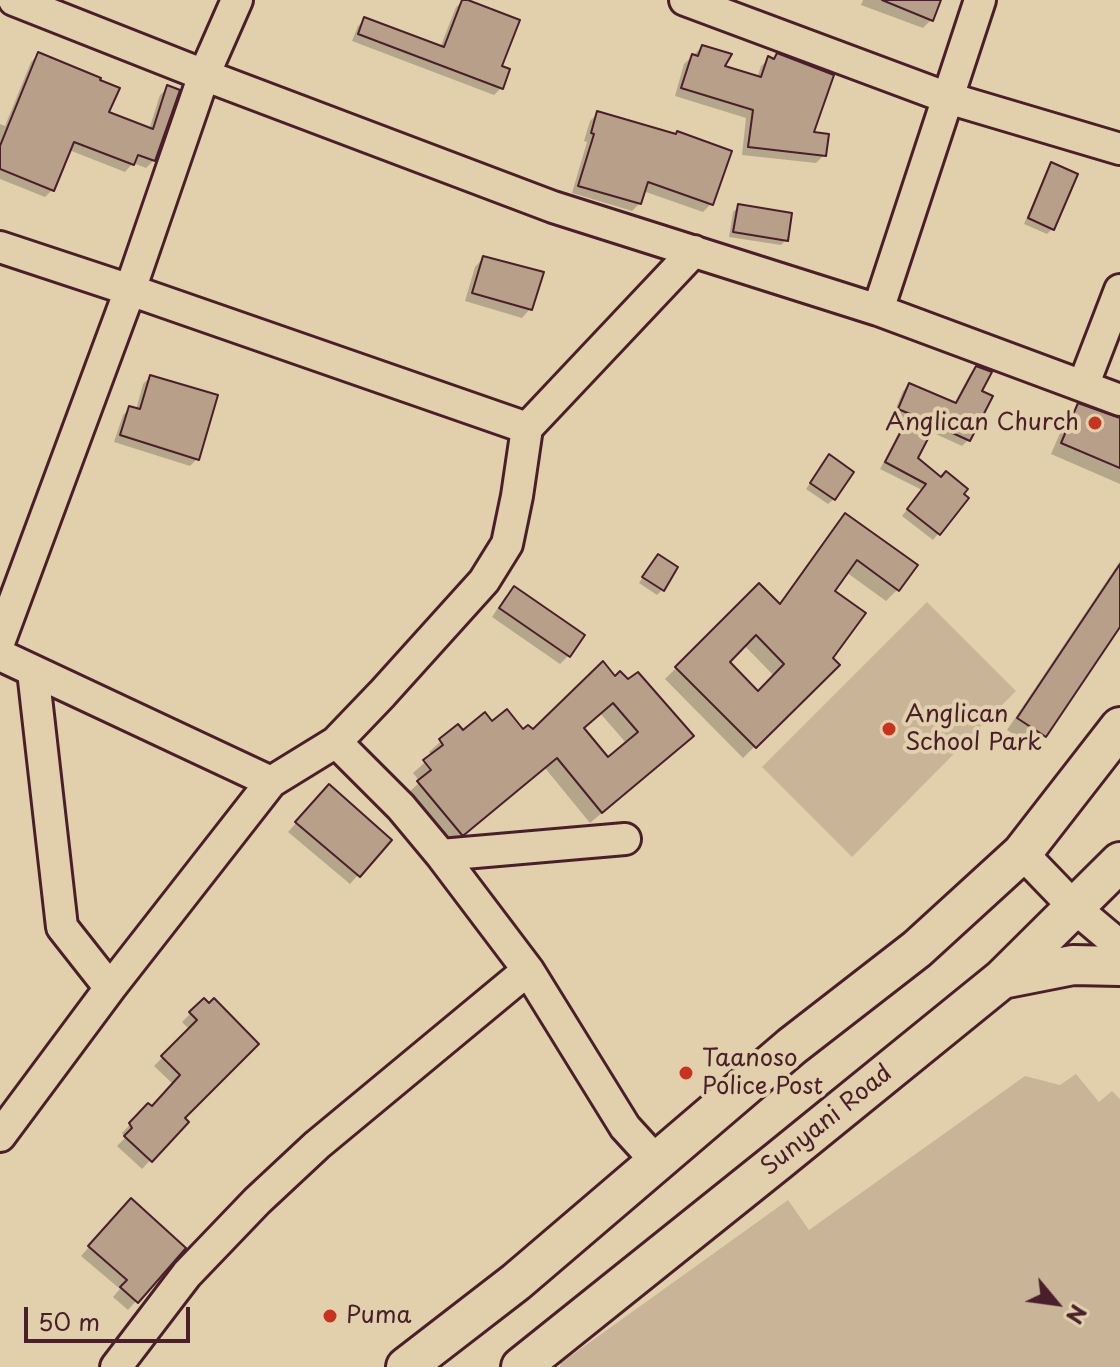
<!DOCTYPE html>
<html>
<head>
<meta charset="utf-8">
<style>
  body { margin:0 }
  #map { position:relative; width:1120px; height:1367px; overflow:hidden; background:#e2d0ad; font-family:"Playpen Sans",sans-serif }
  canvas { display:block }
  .north { position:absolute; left:1016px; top:1263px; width:80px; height:80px; -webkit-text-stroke:6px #e2d0ad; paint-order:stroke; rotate:119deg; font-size:22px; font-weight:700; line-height:32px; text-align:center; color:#4a1f2b }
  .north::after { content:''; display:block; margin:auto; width:28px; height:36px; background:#4a1f2b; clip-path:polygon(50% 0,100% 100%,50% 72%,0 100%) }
  .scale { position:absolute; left:24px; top:1307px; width:166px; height:36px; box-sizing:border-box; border:4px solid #4a1f2b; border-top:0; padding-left:10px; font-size:24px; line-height:28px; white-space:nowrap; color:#4a1f2b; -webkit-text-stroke:6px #e2d0ad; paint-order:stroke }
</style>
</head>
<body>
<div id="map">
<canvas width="1120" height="1367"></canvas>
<div class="north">N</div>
<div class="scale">50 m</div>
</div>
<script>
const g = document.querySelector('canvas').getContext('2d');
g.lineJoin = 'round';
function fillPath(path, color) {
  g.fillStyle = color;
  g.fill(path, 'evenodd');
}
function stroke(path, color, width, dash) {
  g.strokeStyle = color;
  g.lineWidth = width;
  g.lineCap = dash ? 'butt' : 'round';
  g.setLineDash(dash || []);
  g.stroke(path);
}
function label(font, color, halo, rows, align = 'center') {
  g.font = font + ' "Playpen Sans",sans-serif';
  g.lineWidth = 8;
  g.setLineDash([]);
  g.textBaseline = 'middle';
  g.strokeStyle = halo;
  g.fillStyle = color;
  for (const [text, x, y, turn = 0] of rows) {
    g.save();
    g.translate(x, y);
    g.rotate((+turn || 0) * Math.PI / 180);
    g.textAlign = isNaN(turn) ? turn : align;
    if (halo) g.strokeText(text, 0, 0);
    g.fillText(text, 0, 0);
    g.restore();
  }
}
fillPath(new Path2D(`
  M927,602L1016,691L852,857L762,767Z
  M1076,1074L1099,1102L1112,1091L1120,1099V1367H560L561,1363L788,1200L809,1230L1025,1076L1060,1085Z`), '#c9b498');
fillPath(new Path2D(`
  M863,0H939L931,20L923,28L861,5Z
  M463,1L499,67L501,88L494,95L352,41L358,26L365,19L440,48L456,7Z
  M702,47L722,67L757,78L761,66L769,59L773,60L777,56L811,134L824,155L816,163L742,155L746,118L675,96L684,64Z
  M39,54L106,113L149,130L160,95L167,88L154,160L146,168L133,163L125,172L69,150L53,189L45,197L0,179V124L5,126L31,62Z
  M598,113L711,204L703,212L643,191L640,203L632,211L572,193L587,142L584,141L590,121Z
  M1052,164L1053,228L1047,234L1024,224L1047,170Z
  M739,206L786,240L781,245L729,237L733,212Z
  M483,258L530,309L522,318L465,301L475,267Z
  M976,368L979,391L968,440L962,446L929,431L915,458L966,499L933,540L902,516L922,490L880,469L905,420L893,415L903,391L909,385L954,404L970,374Z
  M150,377L197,459L190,466L114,442L123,415L130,408L136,410L143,384Z
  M1078,406L1120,419V484L1051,454L1067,417Z
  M824,462L834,499L828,504L806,489Z
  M845,515L898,589L886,601L846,572L832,591L831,658L837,665L743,758L665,679L759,586L778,605L834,527ZM744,645L775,677L758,693L727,662Z
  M1120,561V623L1045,736L1034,747L1007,730Z
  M653,562L662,590L657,595L639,583Z
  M514,589L568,656L560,664L492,617L505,597Z
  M615,679L679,747L590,823L545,768L451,846L407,794L420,782L413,773L432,756L429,752L458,726L463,733L492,724L523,732L533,731ZM600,713L627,744L608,760L581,729Z
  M321,795L358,875L350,884L288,832Z
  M203,1001L182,1118L186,1122L142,1169L117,1146L125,1138L122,1133L148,1106L151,1109L174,1085L154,1066L190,1030L182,1022Z
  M122,1210L184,1248L128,1310L113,1297L120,1289L81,1256Z`), '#0003');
const building = new Path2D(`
  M462,0H468L520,20L502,66L510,69L503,89L358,34L364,17L444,47Z
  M882,0H941L933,21Z
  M702,45L732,54L725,66L761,77L768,56L774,59L777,53L834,75L814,132L829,134L826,156L748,147L753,110L681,88L692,54L698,56Z
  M38,52L101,78L100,80L120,88L109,112L153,129L167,85L180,90L155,161L138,155L134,165L74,142L54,191L0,169V146Z
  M597,111L676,134L677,131L732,151L713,205L648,182L641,204L578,186L594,134L591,133Z
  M1051,162L1078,174L1054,230L1028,218Z
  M738,204L792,213L788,241L733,232Z
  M483,256L544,272L532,310L472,293Z
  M976,366L992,372L982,391L993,396L970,441L935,425L918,458L941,477L946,471L968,489L964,494L969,498L940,535L907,509L926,484L885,462L910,414L898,409L909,383L956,403Z
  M150,375L218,395L199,460L120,435L129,406L140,409Z
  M1078,403L1120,418V468L1061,443Z
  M829,454L854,472L835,500L810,483Z
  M845,513L918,565L899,591L857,560L835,591L866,613L833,658L840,665L756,748L675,667L759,583L780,604ZM756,635L784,664L758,691L730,662Z
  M658,554L678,567L664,591L642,577Z
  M1120,564V627L1046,737L1017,718Z
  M514,586L585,635L570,657L499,608Z
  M603,661L615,676L620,671L628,679L638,672L694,736L602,813L557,758L464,835H462L417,781L431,770L423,760L443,745L439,739L458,724L463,730L485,712L492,721L507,709L523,729L528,725L533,729ZM613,703L638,732L608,757L584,728Z
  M329,784L392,840L360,877L295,822Z
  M204,998L209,1003L214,998L259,1044L185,1118L189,1122L152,1162L124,1136L132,1128L129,1123L148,1103L152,1106L180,1075L161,1056L197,1020L189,1012Z
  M131,1198L186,1248L138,1303L120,1287L127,1280L88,1246Z`);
fillPath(building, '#b89f89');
stroke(building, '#4a1f2b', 2);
const minor = new Path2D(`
  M14,0L204,75L553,207L878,310L1120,400
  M685,0L948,98L1120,149
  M0,247L130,290L527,428
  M878,310L980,0
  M1083,386L1120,290
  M0,640L130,290L204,75L237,0
  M0,655L271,782
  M33,671L62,927L110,988
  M336,742L401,807L441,855L528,970L625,1127L656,1161
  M1022,853L1075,908L1120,946
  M441,855L625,839
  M0,1136L110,988L271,782L336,742L382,694L484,581L507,544L517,496L527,428L694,251
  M116,1367L187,1274L257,1201L317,1145L528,970`);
const major = new Path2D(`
  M1002,979L1073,965L1120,966
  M406,1367L516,1282L792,1046L917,949L1022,853L1120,727
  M521,1367L778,1161L1002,979L1120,862`);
stroke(minor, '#4a1f2b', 36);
stroke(major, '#4a1f2b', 44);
stroke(minor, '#e2d0ad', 30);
stroke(major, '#e2d0ad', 38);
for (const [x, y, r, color] of [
  [1095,423,8,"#c8321e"],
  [889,729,8,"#c8321e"],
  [686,1073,8,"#c8321e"],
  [330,1316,8,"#c8321e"]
]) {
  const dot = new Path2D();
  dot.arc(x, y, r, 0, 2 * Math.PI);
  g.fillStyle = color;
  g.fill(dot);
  stroke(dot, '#e2d0ad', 3);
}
label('24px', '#4a1f2b', '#e2d0ad', [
  ["Anglican Church",1079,423,"right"],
  ["Anglican",905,715],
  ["School Park",905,743],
  ["Taanoso",702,1059],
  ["Police Post",702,1087],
  ["Puma",346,1316]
], 'left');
label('24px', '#4a1f2b', '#e2d0ad', [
  ["Sunyani Road",827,1121,-39]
]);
</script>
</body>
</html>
